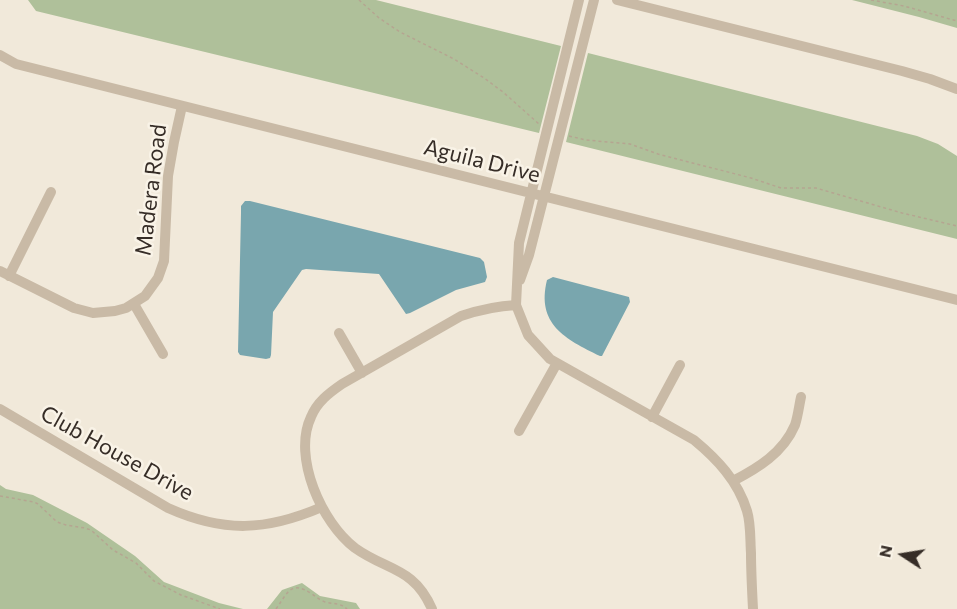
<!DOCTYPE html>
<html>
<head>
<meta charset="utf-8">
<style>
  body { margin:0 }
  #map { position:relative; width:957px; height:609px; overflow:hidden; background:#f1e9da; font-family:Commissioner,sans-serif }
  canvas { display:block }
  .north { position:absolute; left:873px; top:525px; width:60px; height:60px; -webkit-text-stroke:4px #f9f3e7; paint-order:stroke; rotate:282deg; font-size:16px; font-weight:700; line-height:24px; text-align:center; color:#362d27 }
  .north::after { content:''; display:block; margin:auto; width:21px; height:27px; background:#362d27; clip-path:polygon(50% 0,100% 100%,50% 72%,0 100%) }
</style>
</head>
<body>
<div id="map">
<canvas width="957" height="609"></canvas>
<div class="north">N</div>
</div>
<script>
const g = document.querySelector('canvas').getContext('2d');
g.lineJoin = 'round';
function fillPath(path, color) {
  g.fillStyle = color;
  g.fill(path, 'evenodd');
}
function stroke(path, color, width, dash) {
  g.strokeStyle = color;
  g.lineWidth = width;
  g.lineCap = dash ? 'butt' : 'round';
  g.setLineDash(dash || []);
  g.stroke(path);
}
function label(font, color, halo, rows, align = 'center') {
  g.font = font + ' Commissioner,sans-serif';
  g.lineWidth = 5;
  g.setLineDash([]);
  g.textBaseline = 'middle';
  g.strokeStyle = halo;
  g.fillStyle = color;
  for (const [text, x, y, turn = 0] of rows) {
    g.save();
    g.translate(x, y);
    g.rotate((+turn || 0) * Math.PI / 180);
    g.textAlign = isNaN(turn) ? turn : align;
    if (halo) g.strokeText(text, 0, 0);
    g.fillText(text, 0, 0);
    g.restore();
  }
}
fillPath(new Path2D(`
  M28,0H376L561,46L539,133L36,11Z
  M852,0H957V28L919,17Z
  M588,53L917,136L938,144L957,156V239L566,142Z
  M0,485L6,489L33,495L87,523L135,556L164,582L219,603L243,609H0Z
  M302,583L320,596L356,603L360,609H267L282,590Z`), '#afc09a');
fillPath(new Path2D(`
  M245,201H250L480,258L484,262L487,277L485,282L456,290L410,313L406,314L379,274L306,269L302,270L273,312L271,355L270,358L266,359L240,355L238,352L241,213V206Z
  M553,277L629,297L630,302L602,356H600C565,339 536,324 547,280Z`), '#79a6ae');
stroke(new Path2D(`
  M359,0L379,18L400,32L454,59L484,78L503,92L539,124
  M871,0L904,6L957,21
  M569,136L586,140L630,144L658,154L751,178L781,188H816L902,213L957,226
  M0,496L34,502L38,504L57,522L66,525L85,528L91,530L113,550L136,563L154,581L181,595L220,609
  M276,609C288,592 291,580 312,594C316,597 320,600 325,602C333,604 341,603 347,609`), '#b5a591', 1.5, [3, 3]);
stroke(new Path2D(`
  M579,0L519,243L516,305L528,335L550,359L694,440C717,459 738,481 747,511C751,524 750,539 751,553C751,571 752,590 753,609
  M617,0L902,71L930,79L957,89
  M0,55L16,64L957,300
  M0,271L74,308L93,313L115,311L126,308L145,296L158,278L164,261L168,176L174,142L182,106
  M9,276L51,192
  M520,280L529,255L594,0
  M134,304L163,354
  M339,333L362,373
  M0,409L168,508C224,533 266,531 322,507
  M652,417L680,365
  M519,431L557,363
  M733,481C758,468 783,453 795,425C798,416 799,406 801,397
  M432,609C414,567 387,571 355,548C322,523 292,457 311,417C317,402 329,393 342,384L461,316C479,310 496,306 516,305`), '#c9baa6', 10);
label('22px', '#362d27', '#f9f3e7', [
  ["Aguila Drive",482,161,14],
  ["Madera Road",151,190,-83],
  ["Club House Drive",117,453,29]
]);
</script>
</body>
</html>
